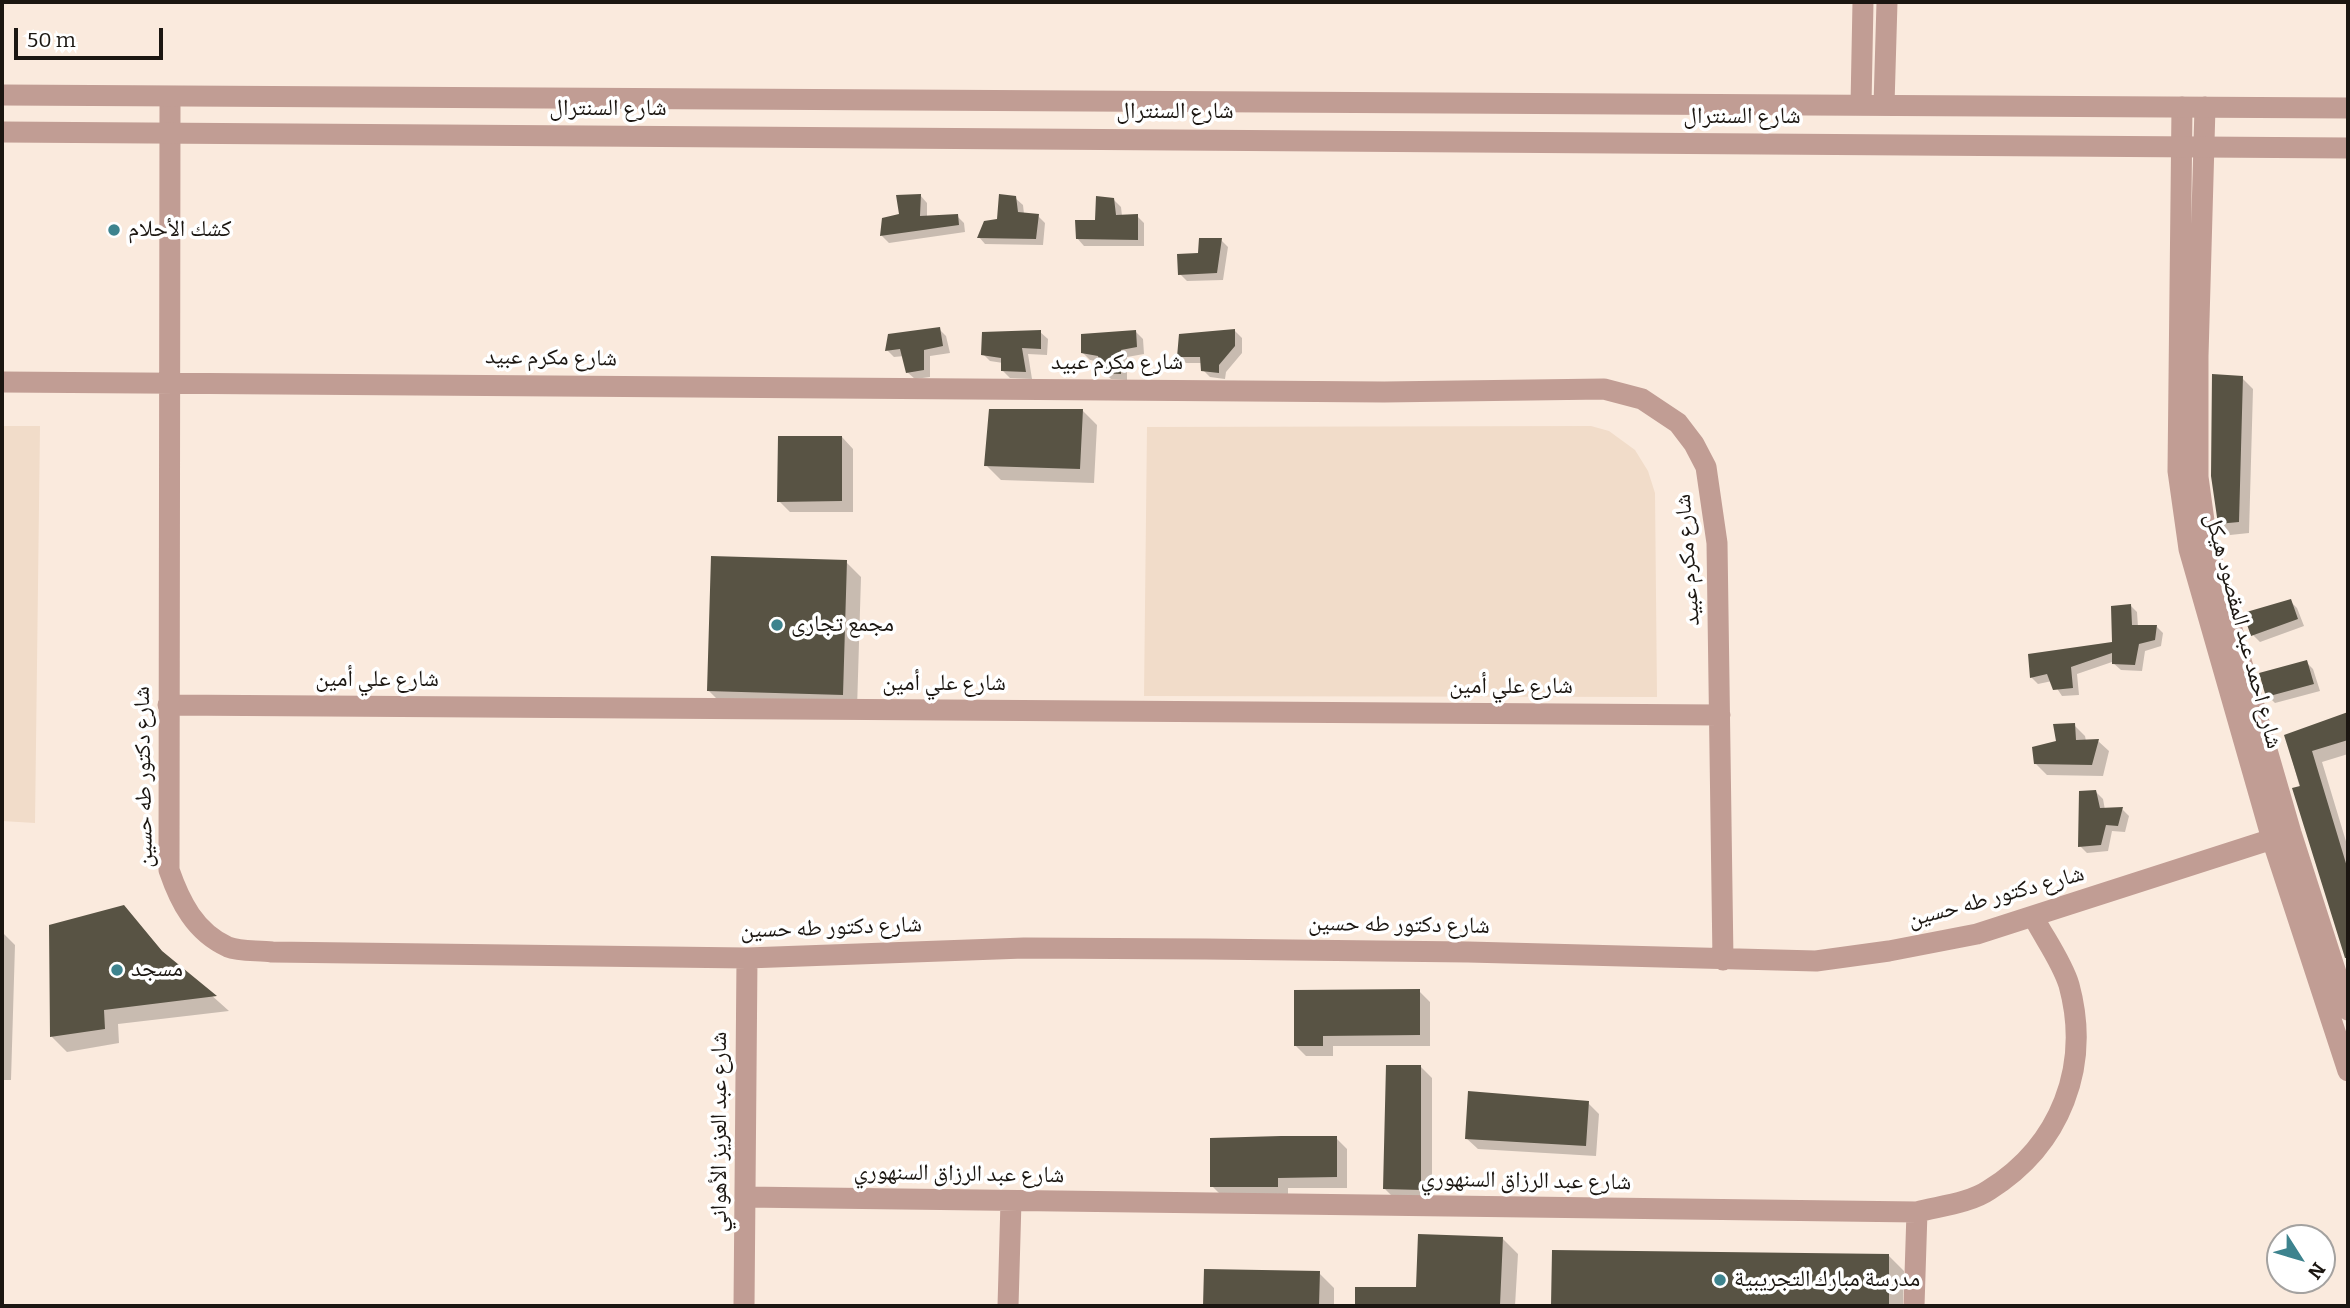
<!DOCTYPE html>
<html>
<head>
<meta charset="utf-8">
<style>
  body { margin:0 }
  #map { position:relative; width:2350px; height:1308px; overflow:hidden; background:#faeadd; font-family:Bitter,serif }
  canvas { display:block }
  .frame { position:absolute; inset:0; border:4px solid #1b1611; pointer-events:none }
  .north { position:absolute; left:2266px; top:1224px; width:70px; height:70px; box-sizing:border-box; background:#fff; border:2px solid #a4a2a0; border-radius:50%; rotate:127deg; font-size:19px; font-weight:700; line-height:28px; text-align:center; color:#1b1611 }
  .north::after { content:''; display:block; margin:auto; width:24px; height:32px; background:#3d838e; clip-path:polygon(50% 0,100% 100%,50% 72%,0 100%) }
  .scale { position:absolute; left:14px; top:28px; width:149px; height:32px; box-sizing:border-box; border:4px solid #1b1611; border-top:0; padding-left:9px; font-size:21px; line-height:24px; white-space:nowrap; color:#1b1611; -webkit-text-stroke:5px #fff; paint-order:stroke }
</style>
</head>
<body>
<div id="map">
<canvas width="2350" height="1308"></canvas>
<div class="frame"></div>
<div class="north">N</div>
<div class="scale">50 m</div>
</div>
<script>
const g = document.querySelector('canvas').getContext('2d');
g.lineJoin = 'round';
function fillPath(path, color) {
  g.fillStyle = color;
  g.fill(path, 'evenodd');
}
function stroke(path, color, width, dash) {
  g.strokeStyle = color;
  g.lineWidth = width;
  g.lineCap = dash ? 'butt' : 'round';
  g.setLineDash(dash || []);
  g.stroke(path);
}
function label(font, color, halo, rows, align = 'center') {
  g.font = font + ' Bitter,"Noto Naskh Arabic",serif';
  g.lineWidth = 7;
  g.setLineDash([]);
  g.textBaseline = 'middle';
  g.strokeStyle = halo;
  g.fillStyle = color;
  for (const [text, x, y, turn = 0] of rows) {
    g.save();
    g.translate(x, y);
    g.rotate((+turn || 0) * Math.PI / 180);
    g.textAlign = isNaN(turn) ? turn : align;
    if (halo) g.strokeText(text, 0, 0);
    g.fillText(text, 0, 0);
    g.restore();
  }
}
fillPath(new Path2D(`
  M2,426H40L35,823L2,821Z
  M1591,426L1609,431L1635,450L1648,471L1655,493L1657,697L1144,696L1147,427Z`), '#f1dcc9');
fillPath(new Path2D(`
  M920,195L927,203V217L957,216L964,223L965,232L889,243L882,236L884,219L901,216Z
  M1015,198L1023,205L1024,214L1038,216L1045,223L1043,245L985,244L979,237L998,221Z
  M1114,200L1121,207L1122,216H1137L1144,223V246H1084L1077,238L1097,221Z
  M1221,240L1228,247L1223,280L1187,281L1180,274Z
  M939,329L946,336L950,353L930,356V377L915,379L907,372L904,356L894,357L887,350Z
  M1235,331L1242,338V353L1226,372L1225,379L1210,377L1203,370L1202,363H1186L1179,356Z
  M1040,332L1048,339L1047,355L1028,354L1032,379L1010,378L1003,371V363L990,361L983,354Z
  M1136,332L1143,339L1144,354L1127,357V380L1111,379L1104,372L1101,362L1090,360L1083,353Z
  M2242,378L2253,389L2249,533L2230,535L2219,524Z
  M1082,410L1097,425L1094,483L1001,480L986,465Z
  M842,437L853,449V512H790L779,501Z
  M846,562L861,577L857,709L723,705L708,690Z
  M2290,601L2297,608L2304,626L2260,642L2253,635Z
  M2130,605L2137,612L2138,627L2156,626L2163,633L2161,646L2145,651L2142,671L2121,670L2112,662L2077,674L2079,695L2062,696L2052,681L2038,684L2031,677L2113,643Z
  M2306,662L2313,669L2320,691L2275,703L2268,696Z
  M2348,714V754L2322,762L2348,848V941L2338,931L2286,736Z
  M2074,725L2085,736L2086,741H2098L2109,751L2103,776L2047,775L2036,764Z
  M2096,792L2103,799L2105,810L2122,809L2129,816L2125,832L2112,831L2108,851L2087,853L2080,846Z
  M124,907L162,951L229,1011L118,1024L119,1043L67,1052L52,1037L51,927Z
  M2,932L15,945L11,1080H2Z
  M1419,991L1430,1002V1046H1333V1056H1306L1295,1045Z
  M1421,1067L1432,1078V1200H1396L1385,1189Z
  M1588,1103L1599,1114L1596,1156L1478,1149L1466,1138Z
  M1336,1138L1347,1149V1188H1288V1197H1223L1212,1186Z
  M1503,1239L1518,1254L1515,1306H1357V1288L1417,1289Z
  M1554,1252L1889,1256L1904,1271L1903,1306H1553Z
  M1206,1271L1319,1273L1334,1288V1306H1205Z`), '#0003');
fillPath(new Path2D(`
  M921,194L920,216L958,214L959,225L880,236L882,218L899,214L896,195Z
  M999,194L1016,196L1018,212L1039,214L1036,239L977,238L984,221L997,219Z
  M1096,196L1114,198L1116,215L1138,214V240L1076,239L1075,220H1095Z
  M1199,238H1222L1217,273L1178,275L1177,254L1198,253Z
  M940,327L943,346L924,350V370L906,373L900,349L885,351L888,334Z
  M1235,329V346L1219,365V373L1201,371L1200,357H1177L1179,334Z
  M1041,330V349L1022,348L1026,372L1001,371V358L981,355L982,332Z
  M1136,330L1137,347L1121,350V374L1102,373L1098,356L1081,353V334Z
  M2212,374L2243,376L2239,522L2218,524L2211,476Z
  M989,409H1083L1080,469L984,466Z
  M778,436H842V501L777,502Z
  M711,556L847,560L843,695L707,691Z
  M2291,599L2298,619L2251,636L2243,613Z
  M2131,604L2132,625H2157L2155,640L2139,644L2135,665L2112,664V653L2071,667L2073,688L2053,690L2047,674L2030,678L2028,654L2112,642L2111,606Z
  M2307,660L2314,684L2266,697L2259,673Z
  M2348,712V740L2312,751L2348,870V958H2345L2292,788L2300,786L2284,735Z
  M2075,723L2076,740L2099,739L2092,765L2034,764L2032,747L2056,741L2053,724Z
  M2096,790L2100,808L2123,807L2118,826L2106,825L2101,845L2078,847L2079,791Z
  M124,905L162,951L217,996L104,1010L105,1029L50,1037L49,925Z
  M1420,989V1035L1323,1036V1046H1294V990Z
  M1386,1065H1421V1190L1383,1189Z
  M1468,1091L1589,1101L1586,1146L1465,1139Z
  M1281,1136H1337V1177L1278,1178V1187H1210V1138Z
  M1418,1234L1503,1237L1500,1305L1355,1306V1287H1416Z
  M1552,1250L1889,1254V1306H1551Z
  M1204,1269L1320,1271L1319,1306H1203Z`), '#585344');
stroke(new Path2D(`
  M170,97L169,870C180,902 195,932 228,947C240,952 258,950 272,952L747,958L1024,948L1205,949L1468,952L1816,961L1889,951L1977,934L2291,833
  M2182,107L2178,471L2189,549L2272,839L2348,1071
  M2205,107L2198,356V477L2207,543L2291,833L2348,1010
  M2,382L1384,392L1604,389L1642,399L1678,423L1694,444L1706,467L1717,543L1723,960
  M168,705L1720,715
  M745,1197L1917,1212C1940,1206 1970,1203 1989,1190C2061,1145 2091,1066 2069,985C2062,962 2045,939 2034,918
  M744,1306L747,958
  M1008,1306L1011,1201
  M1914,1306L1917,1212`), '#c19d94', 21);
stroke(new Path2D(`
  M2,95L2348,108
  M1861,105L1863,2
  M1884,105L1887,2
  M2,132L2348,148`), '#c19d94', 21);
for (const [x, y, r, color] of [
  [114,230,7,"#3d838e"],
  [777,625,7,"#3d838e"],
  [117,970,7,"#3d838e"],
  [1720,1280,7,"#3d838e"]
]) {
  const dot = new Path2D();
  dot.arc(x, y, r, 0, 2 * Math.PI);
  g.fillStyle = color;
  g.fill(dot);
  stroke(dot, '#fff', 2.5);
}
label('23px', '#1b1611', '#fff', [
  ["شارع السنترال",608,109],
  ["شارع السنترال",1175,112],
  ["شارع السنترال",1742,117],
  ["شارع مكرم عبيد",551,358,1],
  ["شارع مكرم عبيد",1117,363],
  ["شارع مكرم عبيد",1688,560,-94],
  ["شارع احمد عبد المقصود هيكل",2243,631,75],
  ["شارع علي أمين",377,680],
  ["شارع علي أمين",944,684],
  ["شارع علي أمين",1511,687],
  ["شارع دكتور طه حسين",144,777,-91],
  ["شارع دكتور طه حسين",1996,897,-15],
  ["شارع دكتور طه حسين",1399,925,1],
  ["شارع دكتور طه حسين",831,928,-2],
  ["شارع عبد العزيز الأهواني",720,1132,-90],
  ["شارع عبد الرزاق السنهوري",959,1174,1],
  ["شارع عبد الرزاق السنهوري",1526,1181,1]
]);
label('23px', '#1b1611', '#fff', [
  ["كشك الأحلام",128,230],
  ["مجمع تجارى",791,625],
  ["مسجد",131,970],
  ["مدرسة مبارك التجريبية",1734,1280]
], 'left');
</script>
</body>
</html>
